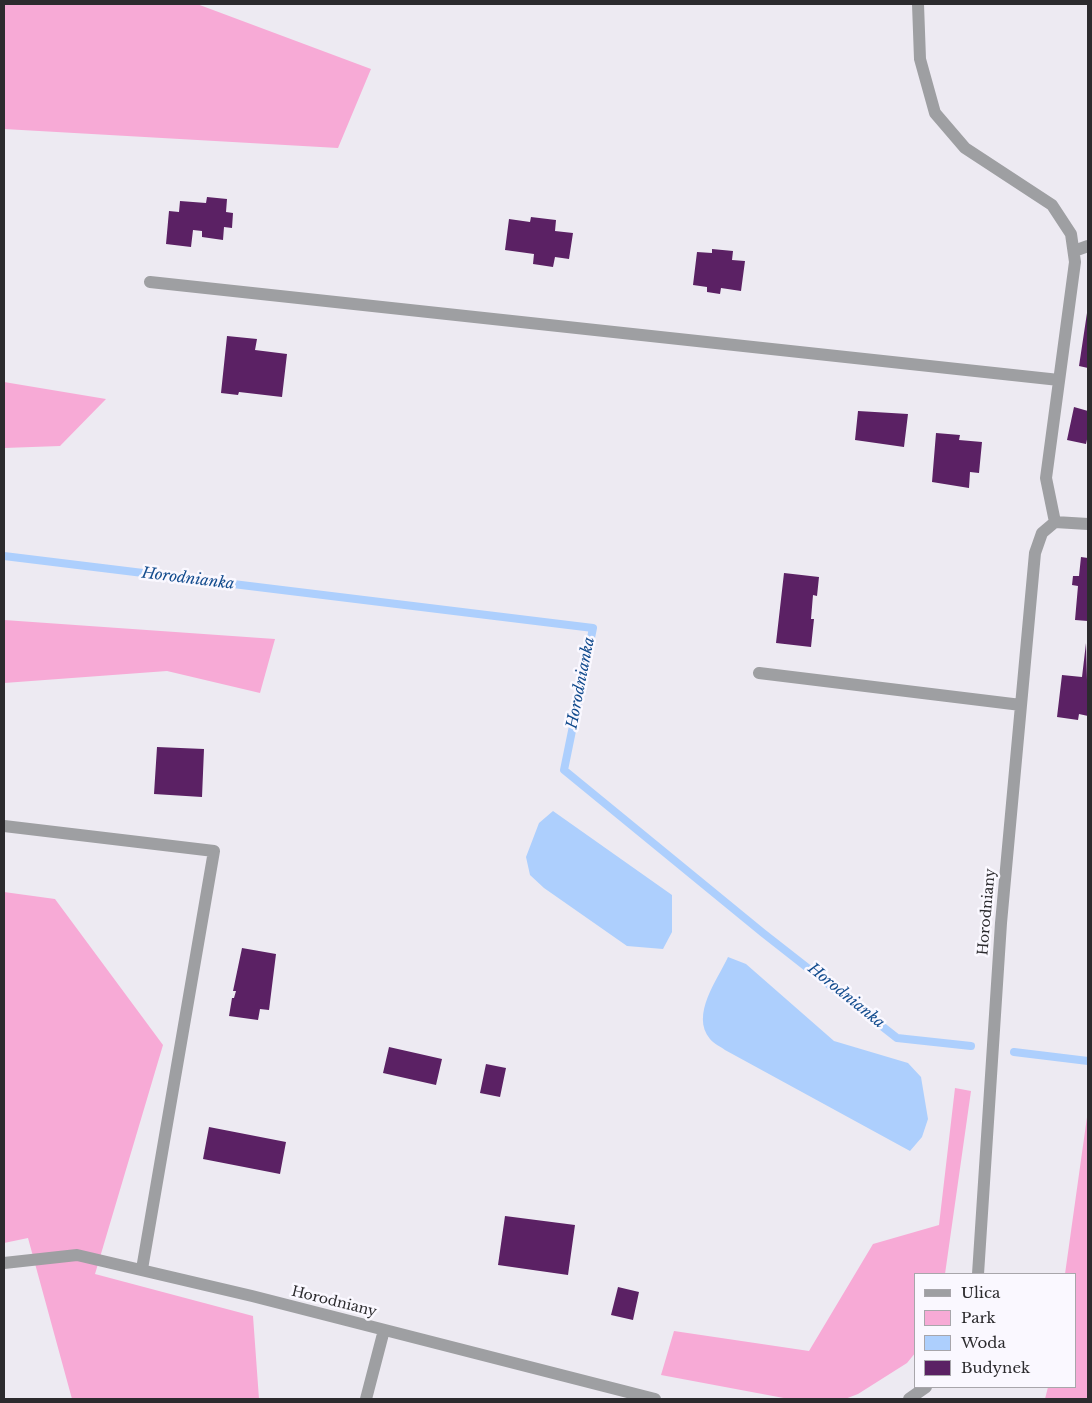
<!DOCTYPE html>
<html>
<head>
<meta charset="utf-8">
<style>
  body { margin:0 }
  #map { position:relative; width:1092px; height:1403px; overflow:hidden; background:#edeaf2; font-family:"Libre Baskerville",serif }
  canvas { display:block }
  .frame { position:absolute; inset:0; border:5px solid #2c2b2e; pointer-events:none }
  .legend { position:absolute; left:914px; top:1273px; width:162px; height:115px; box-sizing:border-box; background:#faf8ff; border:1px solid #a8a6ab; margin:0; padding:6px 9px; list-style:none; font-size:15px; color:#2c2b2e }
  .legend li { display:flex; align-items:center; gap:10px; height:25px }
  .legend b { width:25px; border:1px solid #a8a6ab }
</style>
</head>
<body>
<div id="map">
<canvas width="1092" height="1403"></canvas>
<div class="frame"></div>
<ul class="legend">
<li><b style="height:6px;background:#9e9fa2"></b>Ulica</li>
<li><b style="height:14px;background:#f7aad6"></b>Park</li>
<li><b style="height:14px;background:#adcffd"></b>Woda</li>
<li><b style="height:14px;background:#5b2164"></b>Budynek</li>
</ul>
</div>
<script>
const g = document.querySelector('canvas').getContext('2d');
g.lineJoin = 'round';
function fillPath(path, color) {
  g.fillStyle = color;
  g.fill(path, 'evenodd');
}
function stroke(path, color, width, dash) {
  g.strokeStyle = color;
  g.lineWidth = width;
  g.lineCap = dash ? 'butt' : 'round';
  g.setLineDash(dash || []);
  g.stroke(path);
}
function label(font, color, halo, rows, align = 'center') {
  g.font = font + ' "Libre Baskerville",serif';
  g.lineWidth = 5;
  g.setLineDash([]);
  g.textBaseline = 'middle';
  g.strokeStyle = halo;
  g.fillStyle = color;
  for (const [text, x, y, turn = 0] of rows) {
    g.save();
    g.translate(x, y);
    g.rotate((+turn || 0) * Math.PI / 180);
    g.textAlign = isNaN(turn) ? turn : align;
    if (halo) g.strokeText(text, 0, 0);
    g.fillText(text, 0, 0);
    g.restore();
  }
}
fillPath(new Path2D(`
  M4,4H197L371,69L338,148L4,129Z
  M4,382L106,399L60,446L4,448Z
  M4,620L275,639L260,693L167,671L4,683Z
  M4,892L55,899L163,1045L95,1274L253,1316L259,1399H72L28,1238L4,1243Z
  M955,1088L971,1091L945,1274H916V1352L907,1363L858,1394L845,1399H789L661,1375L674,1331L809,1351L873,1244L939,1225Z
  M1088,1110V1399H1045L1048,1387H1076V1274H1065Z`), '#f7aad6');
fillPath(new Path2D(`
  M553,811L672,895V932L663,949L627,946L544,888L530,875L526,857L539,823Z
  M728,957L746,964L834,1041L908,1063L921,1077L928,1119L922,1137L910,1151L725,1050C721,1047 713,1043 710,1039C690,1015 718,979 728,957Z`), '#adcffd');
stroke(new Path2D(`
  M4,556L593,628L564,770L763,933L897,1038L971,1046
  M1014,1052L1088,1061`), '#adcffd', 8);
fillPath(new Path2D(`
  M207,197L227,199L226,212L233,213L232,228L224,227L223,240L202,237V231L193,230L191,247L166,244L169,211L179,212L180,201L206,203Z
  M531,217L556,220L555,231L573,233L569,259L555,257L553,267L533,264L534,254L505,250L509,219L530,222Z
  M712,249L733,251L732,260L745,261L741,291L721,288L720,294L707,292V287L693,285L697,252L712,253Z
  M1087,313H1088V368L1079,366Z
  M227,336L257,339L255,350L287,354L282,397L239,392L238,395L221,393Z
  M1074,407L1088,411V435L1086,444L1067,440Z
  M858,411L908,414L904,447L855,440Z
  M936,433L960,435L959,440L982,442L979,473L970,472L969,488L932,482Z
  M1081,557L1088,558V621L1075,620L1078,586L1072,585L1073,576H1079Z
  M784,573L819,577L817,596L813,595L811,619H814L811,647L776,643Z
  M1086,643L1088,716L1079,714L1078,720L1057,717L1062,675L1082,677Z
  M157,747L204,749L202,797L154,794Z
  M242,948L276,954L269,1010L260,1009L258,1020L229,1016L232,998H234L236,991H233Z
  M389,1047L442,1059L436,1085L383,1073Z
  M486,1064L506,1068L500,1097L480,1093Z
  M209,1127L286,1142L280,1174L203,1159Z
  M505,1216L575,1225L568,1275L498,1265Z
  M618,1287L639,1292L633,1320L611,1315Z`), '#5b2164');
stroke(new Path2D(`
  M918,4L920,59L935,113L965,148L1052,205L1071,234L1075,262L1046,478L1055,522
  M1074,251L1088,246
  M150,282L1059,380
  M759,673L1021,705
  M4,826L214,851L142,1269
  M4,1263L77,1255L252,1296L655,1399
  M978,1274L1001,923L1035,553L1042,533L1055,522L1088,524
  M366,1399L384,1330
  M909,1399L926,1387`), '#9e9fa2', 12);
label('14px', '#2c2b2e', '#faf8ff', [
  ["Horodniany",987,912,-85],
  ["Horodniany",334,1302,14]
]);
label('italic 15px', '#124b8d', '#faf8ff', [
  ["Horodnianka",188,579,7],
  ["Horodnianka",581,683,-79],
  ["Horodnianka",846,996,39]
]);
</script>
</body>
</html>
